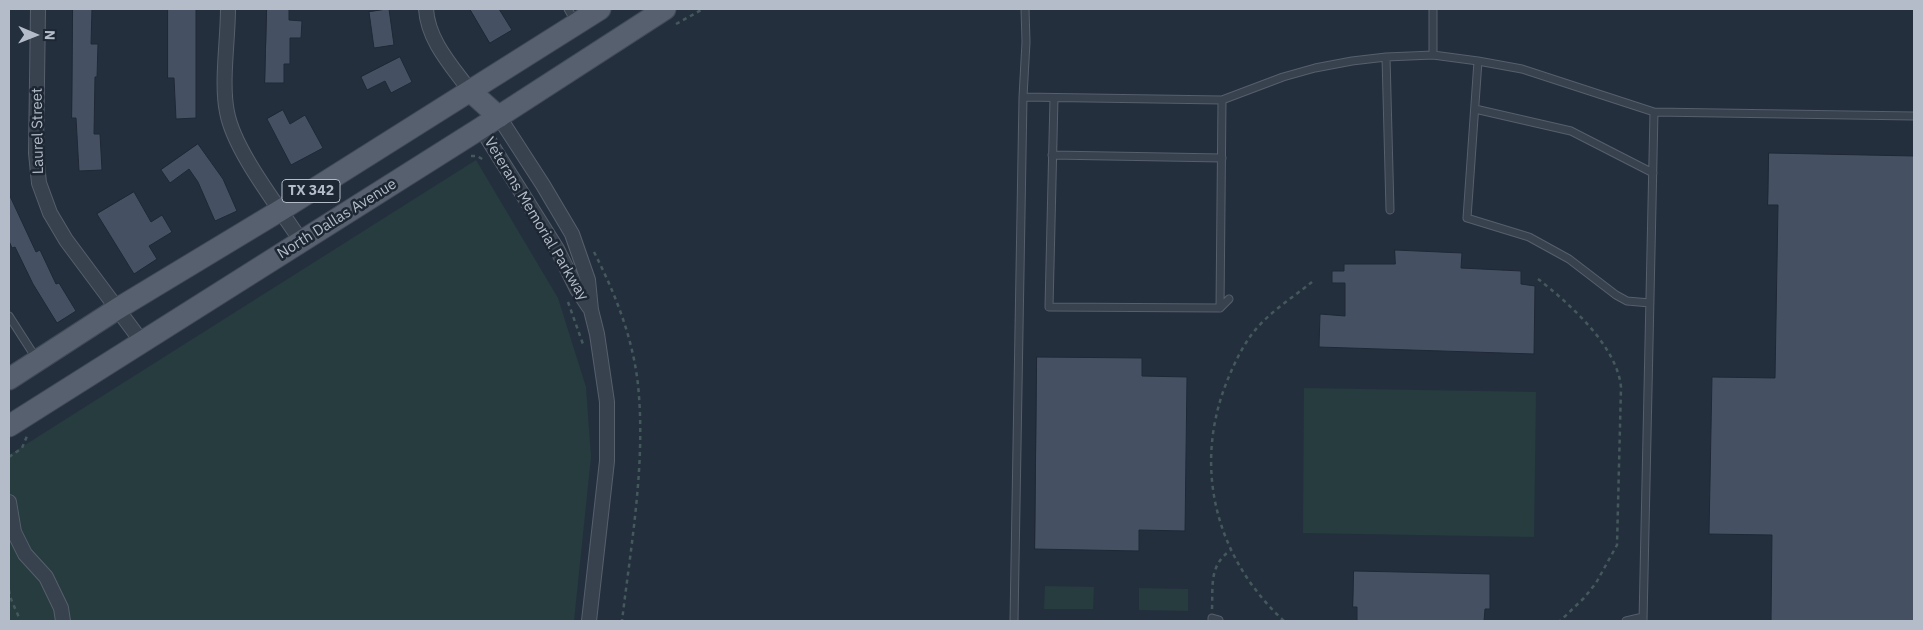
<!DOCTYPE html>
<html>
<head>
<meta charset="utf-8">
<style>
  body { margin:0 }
  #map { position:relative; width:1923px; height:630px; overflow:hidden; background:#242f3e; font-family:"IBM Plex Sans",sans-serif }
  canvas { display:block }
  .frame { position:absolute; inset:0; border:10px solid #b4bcc9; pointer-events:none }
  .north { position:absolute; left:10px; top:10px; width:50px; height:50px; -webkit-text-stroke:4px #1d2633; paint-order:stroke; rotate:91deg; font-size:14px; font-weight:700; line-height:20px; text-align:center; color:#b4bcc9 }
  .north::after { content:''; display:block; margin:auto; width:18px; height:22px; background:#b4bcc9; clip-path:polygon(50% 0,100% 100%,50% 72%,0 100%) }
</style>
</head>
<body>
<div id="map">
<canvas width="1923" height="630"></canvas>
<div class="frame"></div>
<div class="north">N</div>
</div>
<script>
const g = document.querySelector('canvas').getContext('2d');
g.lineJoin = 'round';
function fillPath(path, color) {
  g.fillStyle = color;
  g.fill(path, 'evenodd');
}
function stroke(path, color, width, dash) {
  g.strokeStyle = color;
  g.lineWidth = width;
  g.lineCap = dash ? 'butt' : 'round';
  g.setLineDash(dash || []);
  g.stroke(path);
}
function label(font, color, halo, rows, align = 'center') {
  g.font = font + ' "IBM Plex Sans",sans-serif';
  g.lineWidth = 5;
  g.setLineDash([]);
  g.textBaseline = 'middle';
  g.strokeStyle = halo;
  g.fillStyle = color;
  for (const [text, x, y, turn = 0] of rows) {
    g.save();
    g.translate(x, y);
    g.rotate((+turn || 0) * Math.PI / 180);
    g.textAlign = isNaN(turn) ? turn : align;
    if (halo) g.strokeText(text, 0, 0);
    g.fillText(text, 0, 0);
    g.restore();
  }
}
fillPath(new Path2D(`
  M476,160L558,298L586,387L591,457L574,621H9V455Z
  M1304,388L1536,392L1534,537L1303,533Z
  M1045,586L1094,587L1093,609H1044Z
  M1139,588L1188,589V611L1139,610Z`), '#263c3f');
const building = new Path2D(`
  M73,9H92L91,44H98L97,77H95L94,134H100L102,170L79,171L76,118H72Z
  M168,9H196V118L176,119L174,78H168Z
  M267,9H289V20L302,21L301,38H290V64H284V83H265Z
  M389,9L394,45L374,48L369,12Z
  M470,9H499L512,30L490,43Z
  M400,57L412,82L391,93L385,81L367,90L361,77Z
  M283,110L290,124L305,115L323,148L291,165L267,119Z
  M198,144L223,179L237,211L215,221L198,182L189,169L170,183L161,170Z
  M1769,153L1914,156V621H1771L1772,535L1709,534L1712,377L1775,378L1778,205H1768Z
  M134,192L151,222L162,215L172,232L149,246L157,259L134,274L97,214Z
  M9,194L36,252L40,250L56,284L59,283L76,311L57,323L33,284L15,247L12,248L9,241Z
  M1395,250L1462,253L1461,268L1521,271V284L1535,286L1534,354L1319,347L1320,314L1345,316V283H1332V271H1344V264H1395Z
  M1037,357L1142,358V376L1187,377L1185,531L1139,530V551L1035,549Z
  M1354,571L1490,574V609H1485L1484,621H1357V607H1353Z`);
fillPath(building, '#455162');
stroke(building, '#1f2835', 1);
const service = new Path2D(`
  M568,9L575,21
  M1433,55V9
  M1386,57L1390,210
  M1478,61L1467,218L1529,237L1569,259L1616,295L1627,301L1650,303
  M1023,97L1026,42L1025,9
  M1054,98L1049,307L1220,308L1222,100
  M1475,109L1571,131L1653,173
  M1052,155L1222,158
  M1220,308L1229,299
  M9,316L36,358
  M1014,621L1023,97L1222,100L1283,77L1315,68L1352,61L1386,57L1433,55L1478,61L1522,69L1654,112L1914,116
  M1212,621V618L1219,620
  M1626,621L1643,617
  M1643,621L1654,112`);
const minor = new Path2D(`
  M38,9L36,153L39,183L50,213L66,240L142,342
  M228,9C228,40 221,83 227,112C234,151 279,207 301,241
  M426,9C428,41 452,66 470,91
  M499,117L543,185L572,234L588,280L591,310L597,334L607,402V461L589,621
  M481,128L557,249L577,289L589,307
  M9,502L14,532L25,554L46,577L61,608L63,621`);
const primary = new Path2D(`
  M470,91L499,117
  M9,379L117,309L281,210L600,9
  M9,426L481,128L665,9`);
stroke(service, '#565f6c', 9);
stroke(minor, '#565f6c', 16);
stroke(primary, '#414a57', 23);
stroke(new Path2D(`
  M676,24L703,9
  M471,156H477L484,160
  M594,252C615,293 633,338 638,385C646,462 631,545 622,621
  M1538,279C1569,303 1617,346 1621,387L1617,545L1596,583L1584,598L1560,621
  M568,302L584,347
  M9,457L22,448L27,436
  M9,590C10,601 17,610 20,621
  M1212,609C1213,585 1209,565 1231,550
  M1284,621C1214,556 1191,463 1230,374C1236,360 1243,346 1252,334C1268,313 1292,298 1312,282`), '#44595c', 2.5, [4, 4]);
stroke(service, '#38414e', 7);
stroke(minor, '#38414e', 14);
stroke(primary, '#56606e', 21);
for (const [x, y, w] of [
  [311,191,58]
]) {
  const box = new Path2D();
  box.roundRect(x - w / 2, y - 11.5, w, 23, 4);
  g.fillStyle = '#1d2633';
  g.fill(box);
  stroke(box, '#b4bcc9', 1);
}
label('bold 14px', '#b4bcc9', null, [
  ["TX 342",311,191]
]);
label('15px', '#b4bcc9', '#1d2633', [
  ["Laurel Street",38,131,-91],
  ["North Dallas Avenue",337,219,-32],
  ["Veterans Memorial Parkway",536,219,59]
]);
</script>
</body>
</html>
